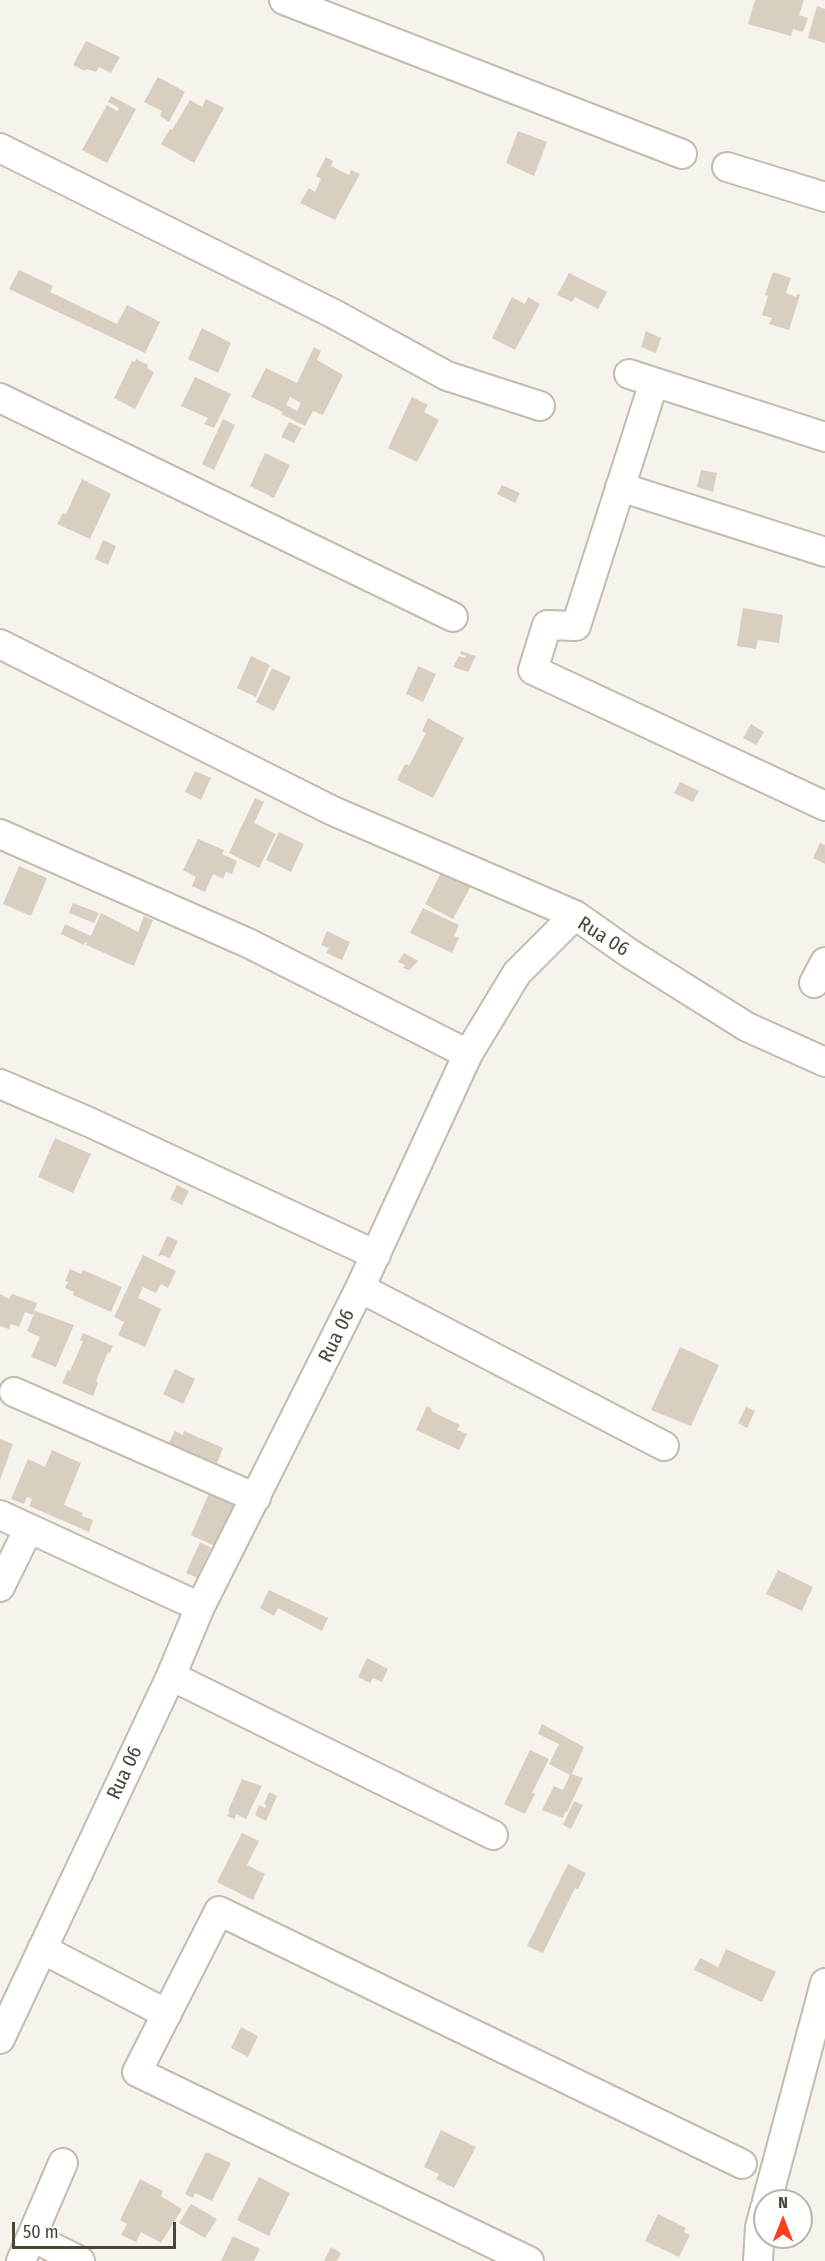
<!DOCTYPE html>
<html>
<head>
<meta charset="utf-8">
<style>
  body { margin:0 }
  #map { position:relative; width:825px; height:2261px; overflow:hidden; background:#f6f3ec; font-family:"Fira Sans Condensed",sans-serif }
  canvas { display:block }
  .north { position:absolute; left:753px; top:2189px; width:60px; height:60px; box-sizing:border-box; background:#fff; border:2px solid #b7b4b0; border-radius:50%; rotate:0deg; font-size:16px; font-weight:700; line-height:24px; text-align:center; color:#4b4439 }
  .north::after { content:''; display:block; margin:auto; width:21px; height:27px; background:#fc3f1d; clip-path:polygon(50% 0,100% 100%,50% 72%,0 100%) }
  .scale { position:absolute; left:12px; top:2222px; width:164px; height:27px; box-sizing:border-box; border:3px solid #4b4439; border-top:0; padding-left:8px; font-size:18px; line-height:21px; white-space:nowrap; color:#4b4439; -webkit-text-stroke:4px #fff; paint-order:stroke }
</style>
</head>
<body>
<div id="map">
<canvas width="825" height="2261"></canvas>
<div class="north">N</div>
<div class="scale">50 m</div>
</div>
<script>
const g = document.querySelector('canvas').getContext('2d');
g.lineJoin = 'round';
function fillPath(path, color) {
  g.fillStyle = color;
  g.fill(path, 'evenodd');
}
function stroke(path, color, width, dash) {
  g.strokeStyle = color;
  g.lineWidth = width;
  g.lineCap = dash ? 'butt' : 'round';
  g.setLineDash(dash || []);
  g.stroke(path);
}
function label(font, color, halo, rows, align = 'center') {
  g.font = font + ' "Fira Sans Condensed",sans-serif';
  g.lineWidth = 4.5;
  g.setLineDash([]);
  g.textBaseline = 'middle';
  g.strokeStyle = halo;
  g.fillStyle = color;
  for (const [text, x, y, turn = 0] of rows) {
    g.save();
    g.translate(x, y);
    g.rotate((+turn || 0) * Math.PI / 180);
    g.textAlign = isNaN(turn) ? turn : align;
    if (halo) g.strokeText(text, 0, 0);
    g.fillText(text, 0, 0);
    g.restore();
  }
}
fillPath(new Path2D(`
  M755,0H804L799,15L808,18L803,32L793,29L791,36L748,24Z
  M817,6L825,9V43L808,38Z
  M86,41L120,57L111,73L99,67L96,72L86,69L85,71L73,65Z
  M158,77L185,92L169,122L160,116L162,111L144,102Z
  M111,96L136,109L107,163L82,150L107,105L117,111L119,108L108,102Z
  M206,99L224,108L194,163L161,144L170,129L172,130L190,100L202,107Z
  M518,131L547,142L534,176L506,163Z
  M326,157L333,161L331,166L349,175L351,170L360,174L335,220L300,203L309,188L315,192L321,179L316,176Z
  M19,270L53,286L50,292L117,324L127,305L160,322L145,353L9,289Z
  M773,272L791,278L786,293L796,297L797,294L800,295L789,330L769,324L772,318L762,315L768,296L765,295Z
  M569,273L607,292L598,309L575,297L572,302L557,295Z
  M512,297L525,304L528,297L540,304L515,350L492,338Z
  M202,328L231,343L218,373L188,359Z
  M646,331L661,338L656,353L641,347Z
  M314,347L321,351L317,360L343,375L323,415L313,411L305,426L281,414L283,412L251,397L266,368L297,383ZM290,397L301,403L297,411L286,405Z
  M136,359L148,365L147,368L154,372L135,409L114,398L132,361L135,362Z
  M195,377L231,394L214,428L204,424L208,418L181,406Z
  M412,397L428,405L424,412L439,420L417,462L388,448Z
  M223,419L235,425L214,470L202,464Z
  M289,422L302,428L294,443L281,437Z
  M265,453L290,465L274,498L250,486Z
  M701,470L717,473L713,492L697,487Z
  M82,479L111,494L90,539L57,524L63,513L66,514Z
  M502,485L520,493L515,503L497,494Z
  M103,540L116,546L108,565L95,559Z
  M743,608L783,615L779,643L758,640L756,649L737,646Z
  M461,651L476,656L468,672L453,667L459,656L465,658L466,656L460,654Z
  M251,656L270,665L256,697L237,688Z
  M418,666L436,674L423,702L406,694Z
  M272,668L291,677L274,711L256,702Z
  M428,718L464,738L433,798L397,780L404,766L406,764L409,766L426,733L422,731Z
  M751,724L764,732L756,745L743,738Z
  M195,771L211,778L201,800L185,792Z
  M680,782L699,791L693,802L674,793Z
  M255,798L264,802L254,823L276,834L259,868L229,853Z
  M279,832L304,844L291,872L266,860Z
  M198,839L224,850L222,854L237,861L232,874L226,872L223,879L213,874L205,892L192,886L196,877L183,870Z
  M820,843L825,845V864L813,858Z
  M19,866L47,878L31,916L3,904Z
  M442,871L471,886L453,919L425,904Z
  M73,903L99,913L94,923L69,913Z
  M423,908L459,925L454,936L459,938L452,953L410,933Z
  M101,913L138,932L144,916L153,920L134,966L86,945L87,943L85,942L84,945L61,934L65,924L91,936Z
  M327,931L350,942L342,960L326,953L329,948L321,945Z
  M404,953L418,961L409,970L403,968L405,965L398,962Z
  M55,1138L91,1154L73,1193L38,1177Z
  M177,1185L189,1191L182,1205L170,1199Z
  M167,1236L178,1241L170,1258L162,1255L158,1256Z
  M143,1255L176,1271L168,1288L161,1284L156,1293L143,1287L138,1298L161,1309L145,1347L118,1335L124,1322L114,1317Z
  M70,1269L81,1274L83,1270L122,1287L111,1312L73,1295L74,1292L65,1288L68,1282L65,1281Z
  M0,1294L9,1299L12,1294L37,1303L33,1315L25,1312L19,1327L11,1324L9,1329L0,1326Z
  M35,1311L74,1325L56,1367L31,1357L40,1337L27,1331Z
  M83,1333L113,1346L110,1353L108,1352L96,1381L98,1383L93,1396L62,1383L68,1370L70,1371L83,1341L80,1340Z
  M680,1347L719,1365L691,1426L651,1410Z
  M175,1369L195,1379L183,1404L163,1394Z
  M427,1406L432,1409L431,1411L460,1425L457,1430L467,1434L459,1450L416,1430Z
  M746,1407L755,1411L747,1428L738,1423Z
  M175,1431L183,1435L184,1431L223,1448L217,1463L202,1457L201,1461L167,1446Z
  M0,1439L13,1444L0,1480Z
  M52,1450L81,1463L64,1505L83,1513L82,1516L93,1520L89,1532L29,1506L32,1499L27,1497L24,1504L11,1499L28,1459L45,1467Z
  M209,1493L238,1506L217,1547L191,1535Z
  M200,1542L211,1548L197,1578L186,1573Z
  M778,1570L813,1587L802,1611L766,1594Z
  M269,1590L328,1618L322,1631L278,1608L274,1616L260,1608Z
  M367,1658L388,1669L382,1682L373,1678L370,1683L358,1677Z
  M542,1724L584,1747L572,1774L583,1778L567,1812H565L563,1818L542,1810L554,1786L563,1790L570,1775L549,1764L559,1744L538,1734Z
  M530,1750L549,1759L532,1793L535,1794L525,1814L504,1804Z
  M242,1779L262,1786L246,1819L236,1814L235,1819L227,1816L230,1812L228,1811Z
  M269,1792L277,1796L266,1821L255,1815L259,1805L265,1808L266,1805L264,1804Z
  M574,1801L583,1805L571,1829L563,1825Z
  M242,1833L259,1841L247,1865L265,1874L253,1900L217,1882Z
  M568,1864L586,1873L578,1889L575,1888L543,1953L527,1946Z
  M726,1949L776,1972L762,2002L694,1970L700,1958L718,1967Z
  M241,2027L258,2036L248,2057L231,2048Z
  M441,2130L476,2147L454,2188L436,2179L439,2174L424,2167Z
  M206,2152L231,2163L212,2201L195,2193L193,2198L185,2194Z
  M259,2177L290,2193L269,2236L237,2220Z
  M140,2179L163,2191L161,2196L182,2209L161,2243L141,2232L136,2242L121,2235L127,2224L120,2220Z
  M191,2204L217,2219L205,2238L179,2223Z
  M658,2214L686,2228L684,2232L690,2235L679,2257L645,2241Z
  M233,2236L260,2249L254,2261H221Z
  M331,2247L341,2253L337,2261H324Z`), '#d8cfc1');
const minor = new Path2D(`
  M284,0L682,154
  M0,148L334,314L447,376L540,406
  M727,167L825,197
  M629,374L825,437
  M654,382L576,626L547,625L533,670L825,806
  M0,398L453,617
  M620,487L825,552
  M0,644L333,811L575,915
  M0,834L248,943L468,1054
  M814,983L825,962
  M0,1084L89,1122L376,1255
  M360,1288L664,1446
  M14,1392L256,1498
  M0,1515L200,1607
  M0,1587L29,1528
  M171,1676L493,1835
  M42,1949L167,2014
  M0,2039L171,1676L200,1607L360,1288L468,1054L517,973L575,915L629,953L747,1027L825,1062
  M767,2201L825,1983
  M32,2237L80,2261
  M21,2261L63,2163
  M529,2261L137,2072L219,1911L742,2164
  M758,2261L760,2227L765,2208`);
stroke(minor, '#c2bbae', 32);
stroke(minor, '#fff', 28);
label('20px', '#4b4439', '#fff', [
  ["Rua 06",603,937,32],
  ["Rua 06",337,1336,-64],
  ["Rua 06",125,1773,-65]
]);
</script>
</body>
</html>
